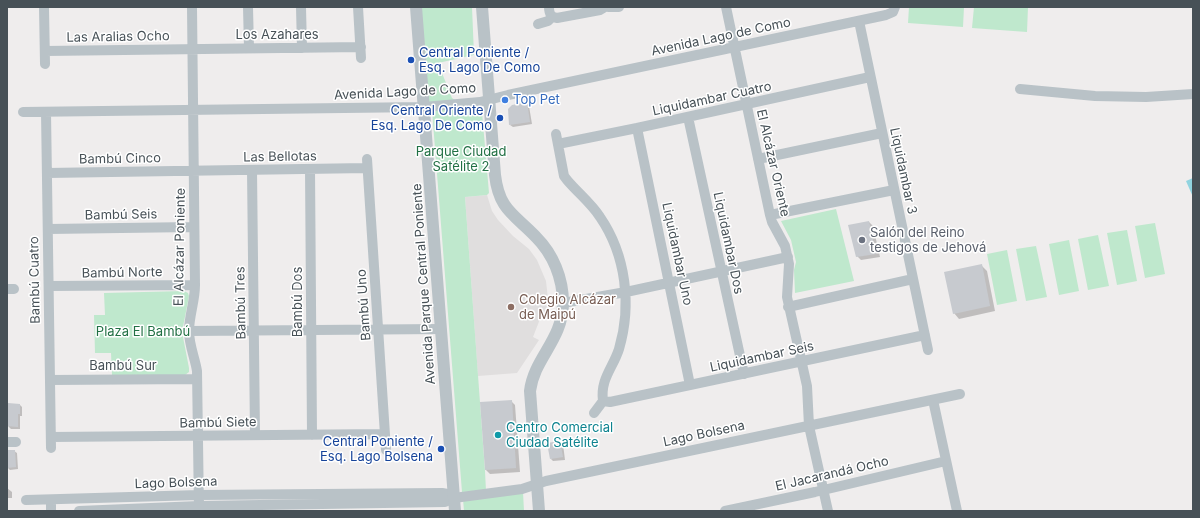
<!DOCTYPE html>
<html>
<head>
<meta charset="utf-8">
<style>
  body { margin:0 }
  #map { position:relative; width:1200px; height:518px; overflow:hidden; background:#efeded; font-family:Inter,sans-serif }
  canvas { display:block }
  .frame { position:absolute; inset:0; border:8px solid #475157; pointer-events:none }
</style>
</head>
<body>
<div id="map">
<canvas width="1200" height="518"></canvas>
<div class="frame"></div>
</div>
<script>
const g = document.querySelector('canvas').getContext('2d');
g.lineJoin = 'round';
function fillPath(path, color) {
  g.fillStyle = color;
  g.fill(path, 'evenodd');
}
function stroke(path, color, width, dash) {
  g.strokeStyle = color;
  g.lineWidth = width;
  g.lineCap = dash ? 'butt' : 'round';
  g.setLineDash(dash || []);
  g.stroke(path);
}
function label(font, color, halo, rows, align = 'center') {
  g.font = font + ' Inter,sans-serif';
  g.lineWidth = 3;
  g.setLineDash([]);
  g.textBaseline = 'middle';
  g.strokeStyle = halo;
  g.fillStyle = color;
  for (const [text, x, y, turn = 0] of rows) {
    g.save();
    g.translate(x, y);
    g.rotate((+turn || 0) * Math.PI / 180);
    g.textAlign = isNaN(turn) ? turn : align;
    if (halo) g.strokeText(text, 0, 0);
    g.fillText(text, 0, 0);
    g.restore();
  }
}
fillPath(new Path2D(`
  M487,195L492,211L498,220L513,236L529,249L537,260L546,281L549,308L547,319H540L533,337L539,340L517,373L478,376L465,197Z`), '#e0dede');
fillPath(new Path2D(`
  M420,7H472L474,55L438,63L452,98L455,100L427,103Z
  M909,7H964L963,27L908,23Z
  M974,7H1028L1027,32L972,28Z
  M480,102L482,112L489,193L487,195L465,197L485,471L486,491L462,492L432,110Z
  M836,209L854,281L795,293L794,270L796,262L791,240L781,221Z
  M1155,223L1165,274L1145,278L1135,226Z
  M1127,230L1137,281L1117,285L1107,233Z
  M1098,235L1109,286L1088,290L1078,239Z
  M1069,240L1079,291L1059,295L1049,244Z
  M1036,246L1047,297L1026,301L1016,249Z
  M1007,250L1017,301L997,305L987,254Z
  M184,291L188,293L189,296L182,332L189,368V372L185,375H112L111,353H95L94,315H105L104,293Z
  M523,492L524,511H464L463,499Z`), '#bfe8cd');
fillPath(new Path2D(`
  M1193,178V197L1186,181Z`), '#91d4e0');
fillPath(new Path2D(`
  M527,103L529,106L532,124L513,127L510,125Z
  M869,222L873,226L880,257L861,260L857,256Z
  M981,265L987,271L995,311L959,319L954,313Z
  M511,401L515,405L520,472L490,474L486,470L481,403Z
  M20,405L22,407V416H20V429H11L8,426Z
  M560,442L563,444L565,460L553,461L551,459Z
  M7,451H14L17,453L18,469L10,470L7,467Z
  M7,488L12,492V498H7Z`), '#0003');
fillPath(new Path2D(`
  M527,102L530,122L509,125L508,109L512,105Z
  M869,221L876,254L856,257L848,225Z
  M982,264L990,306L953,314L944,272Z
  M512,400L516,468L485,470L480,402Z
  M8,403L20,404V414H18V427L7,426Z
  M560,441L563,457L550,459L547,443Z
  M7,450H15L16,467L7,468Z`), '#c7cacf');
stroke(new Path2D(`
  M44,7L45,64
  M192,7L195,285C195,301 189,316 189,331C189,345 195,358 197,371L199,511
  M248,7L249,48
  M301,7L302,48
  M358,7L361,58
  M549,7C549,13 550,17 557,18L600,10L605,7
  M608,7H619
  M726,7L770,215L772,222L785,246L789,264L787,297L807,386L809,426L828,511
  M859,21L928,350
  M538,24L548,21L552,17
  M45,51L361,47
  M1020,89L1095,96L1146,97L1193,94
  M23,112L424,107L480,102L508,95L886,15L893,12L895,7
  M46,112L51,448
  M688,117L744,374
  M637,128L690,385
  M556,134L564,176L567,180C578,193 591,203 600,217C626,255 632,305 619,349C613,368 600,379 603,401
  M558,144L637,128L870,77
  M367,159L386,450
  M758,159L882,133
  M310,169L312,435
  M252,170L255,435
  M47,173L367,168
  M770,215L894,190
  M48,229L194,227
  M49,286L195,285
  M7,289H14
  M563,303L626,292L788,257
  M788,307L913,279
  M189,331L441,329
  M50,380L197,379
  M933,400L957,511
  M603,401L610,402L925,335
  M594,413L603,401
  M51,437L385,434
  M7,442H16
  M26,500L199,495L442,493L448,494L454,498
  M51,511V500
  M79,511L199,506L445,502L454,498L522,489L546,481L960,394
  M725,511L815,492L946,461`), '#b9c2c7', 10);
stroke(new Path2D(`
  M416,7L455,511
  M482,7L495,175C499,210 514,214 536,237C553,254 563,278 563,303C563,340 534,358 530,391L539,511`), '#b9c2c7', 12);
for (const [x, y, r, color] of [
  [411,60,4,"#1a4fb4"],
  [505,100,4,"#3f7fe0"],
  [500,118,4,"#1a4fb4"],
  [862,240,4,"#6b7280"],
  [511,307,4,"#8d6e63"],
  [498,435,4,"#0f9aa8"],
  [441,449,4,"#1a4fb4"]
]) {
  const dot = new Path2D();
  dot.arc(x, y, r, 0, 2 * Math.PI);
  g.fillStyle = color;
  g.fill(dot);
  stroke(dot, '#fff', 1.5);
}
label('13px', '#475157', '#fff', [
  ["Los Azahares",277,35],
  ["Las Aralias Ocho",118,37,-1],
  ["Avenida Lago de Como",721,37,-12],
  ["Avenida Lago de Como",405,92,-3],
  ["Liquidambar Cuatro",712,99,-12],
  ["Las Bellotas",280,157,-1],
  ["Bambú Cinco",120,159,-1],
  ["El Alcázar Oriente",773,163,77],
  ["Liquidambar 3",903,171,78],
  ["Bambú Seis",121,215,-1],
  ["Liquidambar Dos",728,243,78],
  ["El Alcázar Poniente",180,247,-89],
  ["Liquidambar Uno",677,254,78],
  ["Bambú Norte",122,273,-1],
  ["Bambú Cuatro",35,280,-91],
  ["Avenida Parque Central Poniente",424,284,-94],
  ["Bambú Dos",298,302,-90],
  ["Bambú Tres",241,303,-91],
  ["Bambú Uno",364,305,-94],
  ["Liquidambar Seis",762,357,-12],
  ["Bambú Sur",123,366],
  ["Bambú Siete",218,423,-1],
  ["Lago Bolsena",704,434,-12],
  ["El Jacarandá Ocho",832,474,-13],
  ["Lago Bolsena",176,483,-2]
]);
label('13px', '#164399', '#fff', [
  ["Central Poniente /",419,53,"left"],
  ["Esq. Lago De Como",419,68,"left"],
  ["Central Oriente /",492,111],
  ["Esq. Lago De Como",492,126],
  ["Central Poniente /",433,442],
  ["Esq. Lago Bolsena",433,457]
], 'right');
label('13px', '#366cbe', '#fff', [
  ["Top Pet",513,100]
], 'left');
label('13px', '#217044', '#fff', [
  ["Parque Ciudad",461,152],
  ["Satélite 2",461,167],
  ["Plaza El Bambú",143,332]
]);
label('13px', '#5b616d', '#fff', [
  ["Salón del Reino",870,233],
  ["testigos de Jehová",870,248]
], 'left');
label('13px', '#785e54', '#fff', [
  ["Colegio Alcázar",519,300],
  ["de Maipú",519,315]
], 'left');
label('13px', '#0d838f', '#fff', [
  ["Centro Comercial",506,428],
  ["Ciudad Satélite",506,443]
], 'left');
</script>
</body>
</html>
